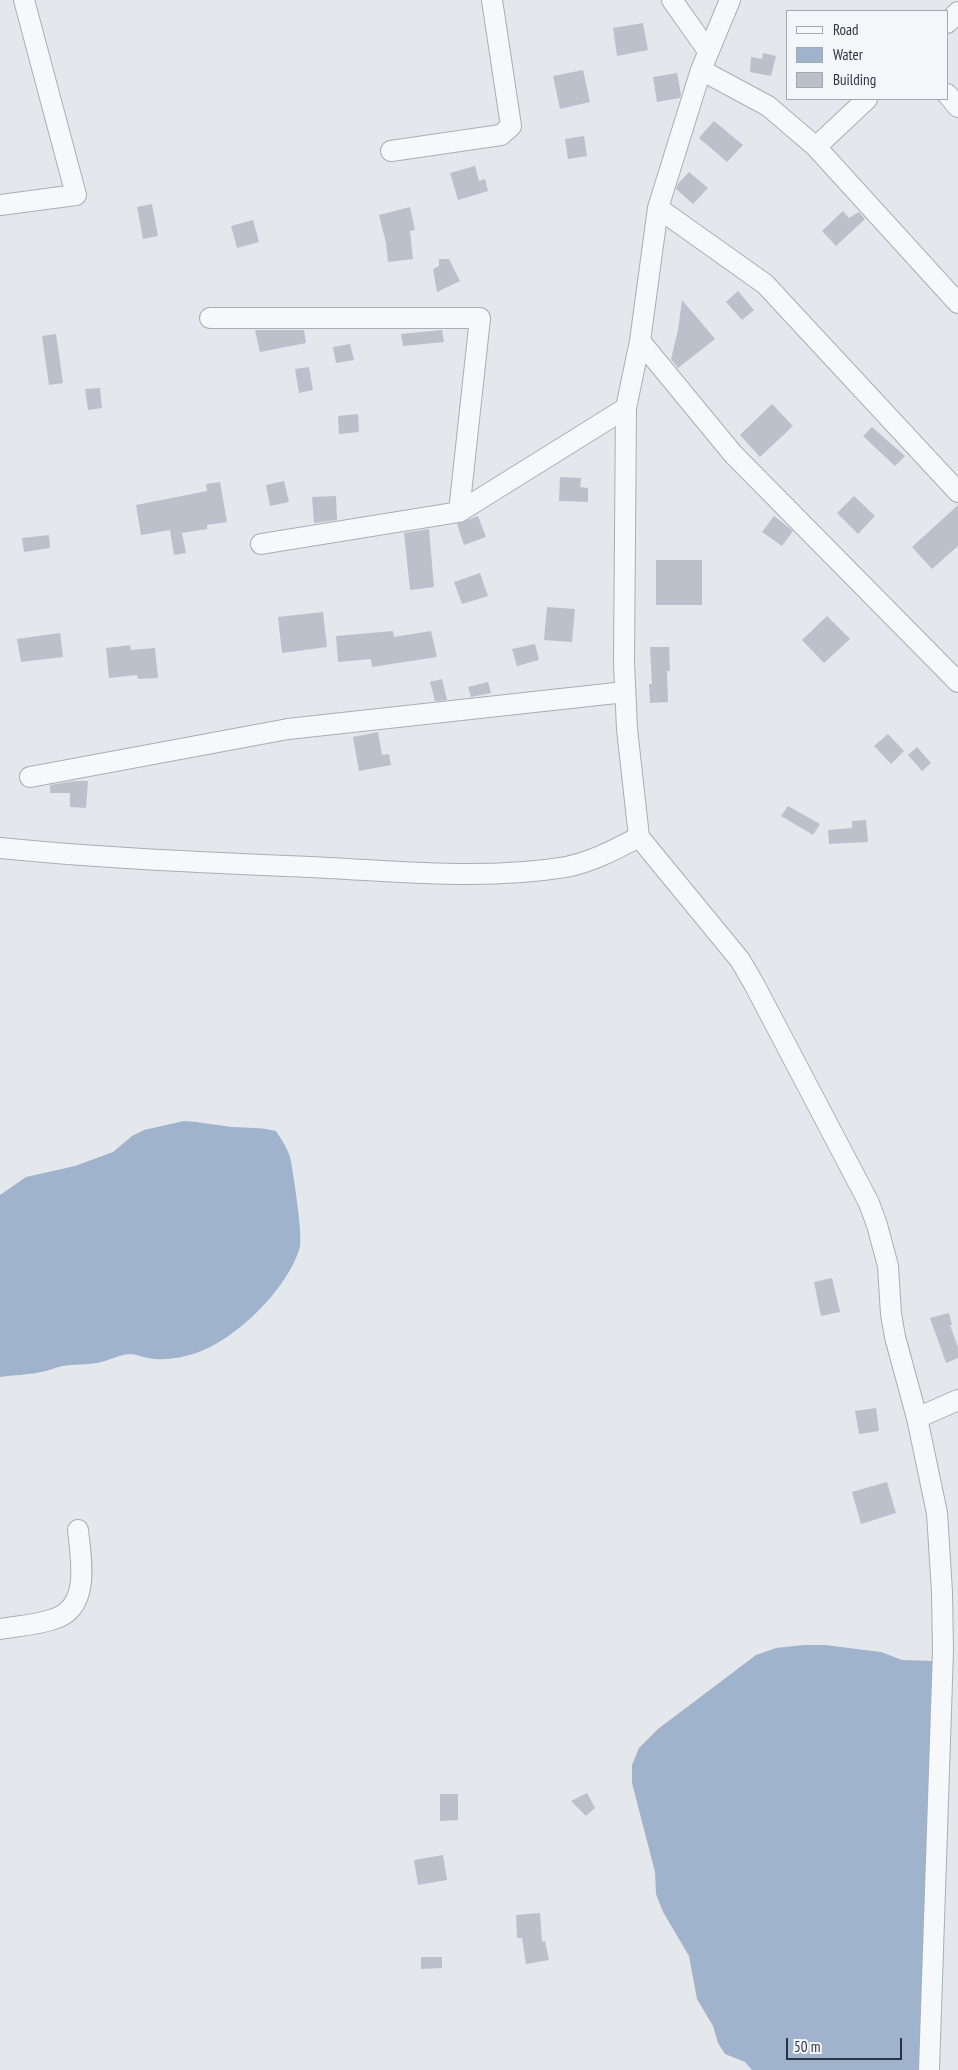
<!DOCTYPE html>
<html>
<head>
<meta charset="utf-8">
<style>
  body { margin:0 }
  #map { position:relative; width:958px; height:2070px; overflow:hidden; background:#e4e7ec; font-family:"PT Sans Narrow",sans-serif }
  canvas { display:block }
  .legend { position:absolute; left:786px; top:10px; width:162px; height:90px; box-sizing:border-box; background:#f4f6f9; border:1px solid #a4a8b1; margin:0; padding:6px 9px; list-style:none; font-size:15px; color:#2b3445 }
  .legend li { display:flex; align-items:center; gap:10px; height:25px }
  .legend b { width:25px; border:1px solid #a4a8b1 }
  .scale { position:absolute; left:786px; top:2038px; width:116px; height:22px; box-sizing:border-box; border:2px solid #2b3445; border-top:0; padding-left:6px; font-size:15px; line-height:18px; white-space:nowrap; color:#2b3445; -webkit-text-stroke:4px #f4f6f9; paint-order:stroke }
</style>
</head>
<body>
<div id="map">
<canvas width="958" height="2070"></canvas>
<ul class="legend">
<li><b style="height:6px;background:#f7f8fa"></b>Road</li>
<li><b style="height:14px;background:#9fb4cc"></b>Water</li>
<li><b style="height:14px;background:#bbc0ca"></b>Building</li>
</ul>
<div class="scale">50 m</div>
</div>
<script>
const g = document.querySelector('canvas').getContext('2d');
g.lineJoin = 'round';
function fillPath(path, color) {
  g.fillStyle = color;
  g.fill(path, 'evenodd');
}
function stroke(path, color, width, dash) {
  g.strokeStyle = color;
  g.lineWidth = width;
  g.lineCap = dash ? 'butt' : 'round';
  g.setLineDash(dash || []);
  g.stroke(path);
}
fillPath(new Path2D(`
  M184,1121C200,1122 216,1125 232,1127C248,1128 259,1127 276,1131C281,1139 287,1147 290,1157C293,1170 303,1236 300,1247C288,1289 234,1342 193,1354C180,1358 162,1361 148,1358C142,1357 136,1354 130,1354C118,1355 108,1361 97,1363C86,1365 74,1364 63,1366C56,1367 49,1371 41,1372C28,1375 14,1375 0,1377V1195L26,1177L75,1166L113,1152L132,1136L144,1130Z
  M804,1645H825L881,1652L902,1660L933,1661L920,2070H752L745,2062L725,2054L718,2043L713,2026L697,1999L689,1956L663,1912L656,1894L655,1872L632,1783V1765L639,1748L658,1729L756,1655L776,1648Z`), '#9fb4cc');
fillPath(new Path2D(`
  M643,23L648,50L617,56L613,28Z
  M763,53L776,56L771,76L750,72L751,57L762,59Z
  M583,70L590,102L560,109L553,76Z
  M677,73L681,94L680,98L657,102L653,77Z
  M714,121L743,145L727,162L699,138Z
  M584,136L587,156L568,159L565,139Z
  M475,166L479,181L485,179L488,191L458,200L450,173Z
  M689,172L708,188L693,204L676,189L678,184Z
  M152,204L158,236L143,239L137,207Z
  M410,207L415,230L410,231L413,259L388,262L386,243L379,215Z
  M843,211L849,218L859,212L865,219L836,246L822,231Z
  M253,220L259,242L237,248L231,226Z
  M439,259H449L460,281L437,292L433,269L439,266Z
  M738,291L754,310L742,320L726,302Z
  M682,300L715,339L678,368L671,359L678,330Z
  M255,330H304L306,343L260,352Z
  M442,330L444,342L403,346L401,334Z
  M56,334L63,383L49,385L42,336Z
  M350,344L354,360L336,363L333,347Z
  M309,367L313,390L299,393L295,369Z
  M100,388L102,408L88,410L85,389Z
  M772,404L793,426L760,457L740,435Z
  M358,414L359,432L339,434L338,416Z
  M872,427L905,456L895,466L863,436Z
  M560,477L581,478L580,487L588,488V502L559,501Z
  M284,481L289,502L270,506L266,485Z
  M220,482L227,522L207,525V529L182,533L186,553L174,555L170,530L141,535L136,505L207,491L206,484Z
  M336,496L337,520L314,523L312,497Z
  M854,496L875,516L858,534L837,513Z
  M958,505V546L932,569L912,547Z
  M478,516L486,537L464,545L457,524Z
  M774,516L793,531L782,546L762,532Z
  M429,529L434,587L410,590L404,533Z
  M49,535L50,548L24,552L22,538Z
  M656,560H702V605H656Z
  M480,573L488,596L462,604L454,582Z
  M547,607L575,609L572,642L544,640Z
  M323,612L327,647L282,653L278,617Z
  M827,616L850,639L824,663L802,640Z
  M393,631L394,637L431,631L437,657L372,667L371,659L338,662L336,636Z
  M60,633L63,657L21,662L17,639Z
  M535,644L539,660L517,666L512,649Z
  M130,645L131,650L155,648L158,678L138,679L137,675L109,678L106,648Z
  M650,647H669L670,671H667L668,702L650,703L649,684H652Z
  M442,679L447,700L435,701L430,682Z
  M488,682L491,693L471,697L468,687Z
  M378,732L382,755L389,754L391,765L359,771L353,737Z
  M888,734L904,751L891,764L874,746Z
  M917,747L931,763L922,771L908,755Z
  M75,781H88L86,808L70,807V793H50V785Z
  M788,806L820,824L813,835L781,816Z
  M866,820L868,842L829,844L828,830L852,828V821Z
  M832,1278L840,1312L821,1316L814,1282Z
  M949,1313L952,1325H950L958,1347V1358L946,1363L930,1318Z
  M876,1408L879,1431L859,1434L855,1411Z
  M887,1482L896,1513L861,1524L852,1492Z
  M587,1793L595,1808L586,1816L571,1801Z
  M440,1794H458V1820L440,1821Z
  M443,1855L447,1880L418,1885L414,1860Z
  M540,1913L542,1942L545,1941L549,1960L526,1964L522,1938H517L516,1915Z
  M421,1957H442V1968L421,1969Z`), '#bbc0ca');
const minor = new Path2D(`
  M672,0L708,51
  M730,0L701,70L658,208L640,341L626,408L624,662L627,729L639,837L740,960L754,984L869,1203L877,1225L888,1266L891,1314L895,1337L917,1418L937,1513L942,1592L943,1651L929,2070
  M947,23L958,12
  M701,70L768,106L816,147L958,303
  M947,94L958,107
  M816,147L867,99
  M391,151L501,135L511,126L492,0
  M0,205L76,195L24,0
  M658,208L765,284L958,492
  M210,318H480L459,512
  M640,341L733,454L958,682
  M261,544L459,512L626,408
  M30,777L288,729L625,692
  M0,848C109,859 219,863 328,868C407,872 487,880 566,867C592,862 616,849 639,837
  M917,1418L958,1400
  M0,1629C17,1626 37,1625 54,1619C91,1607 81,1560 78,1530`);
stroke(minor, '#a9aeb7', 22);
stroke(minor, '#f7f8fa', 20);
</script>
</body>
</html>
